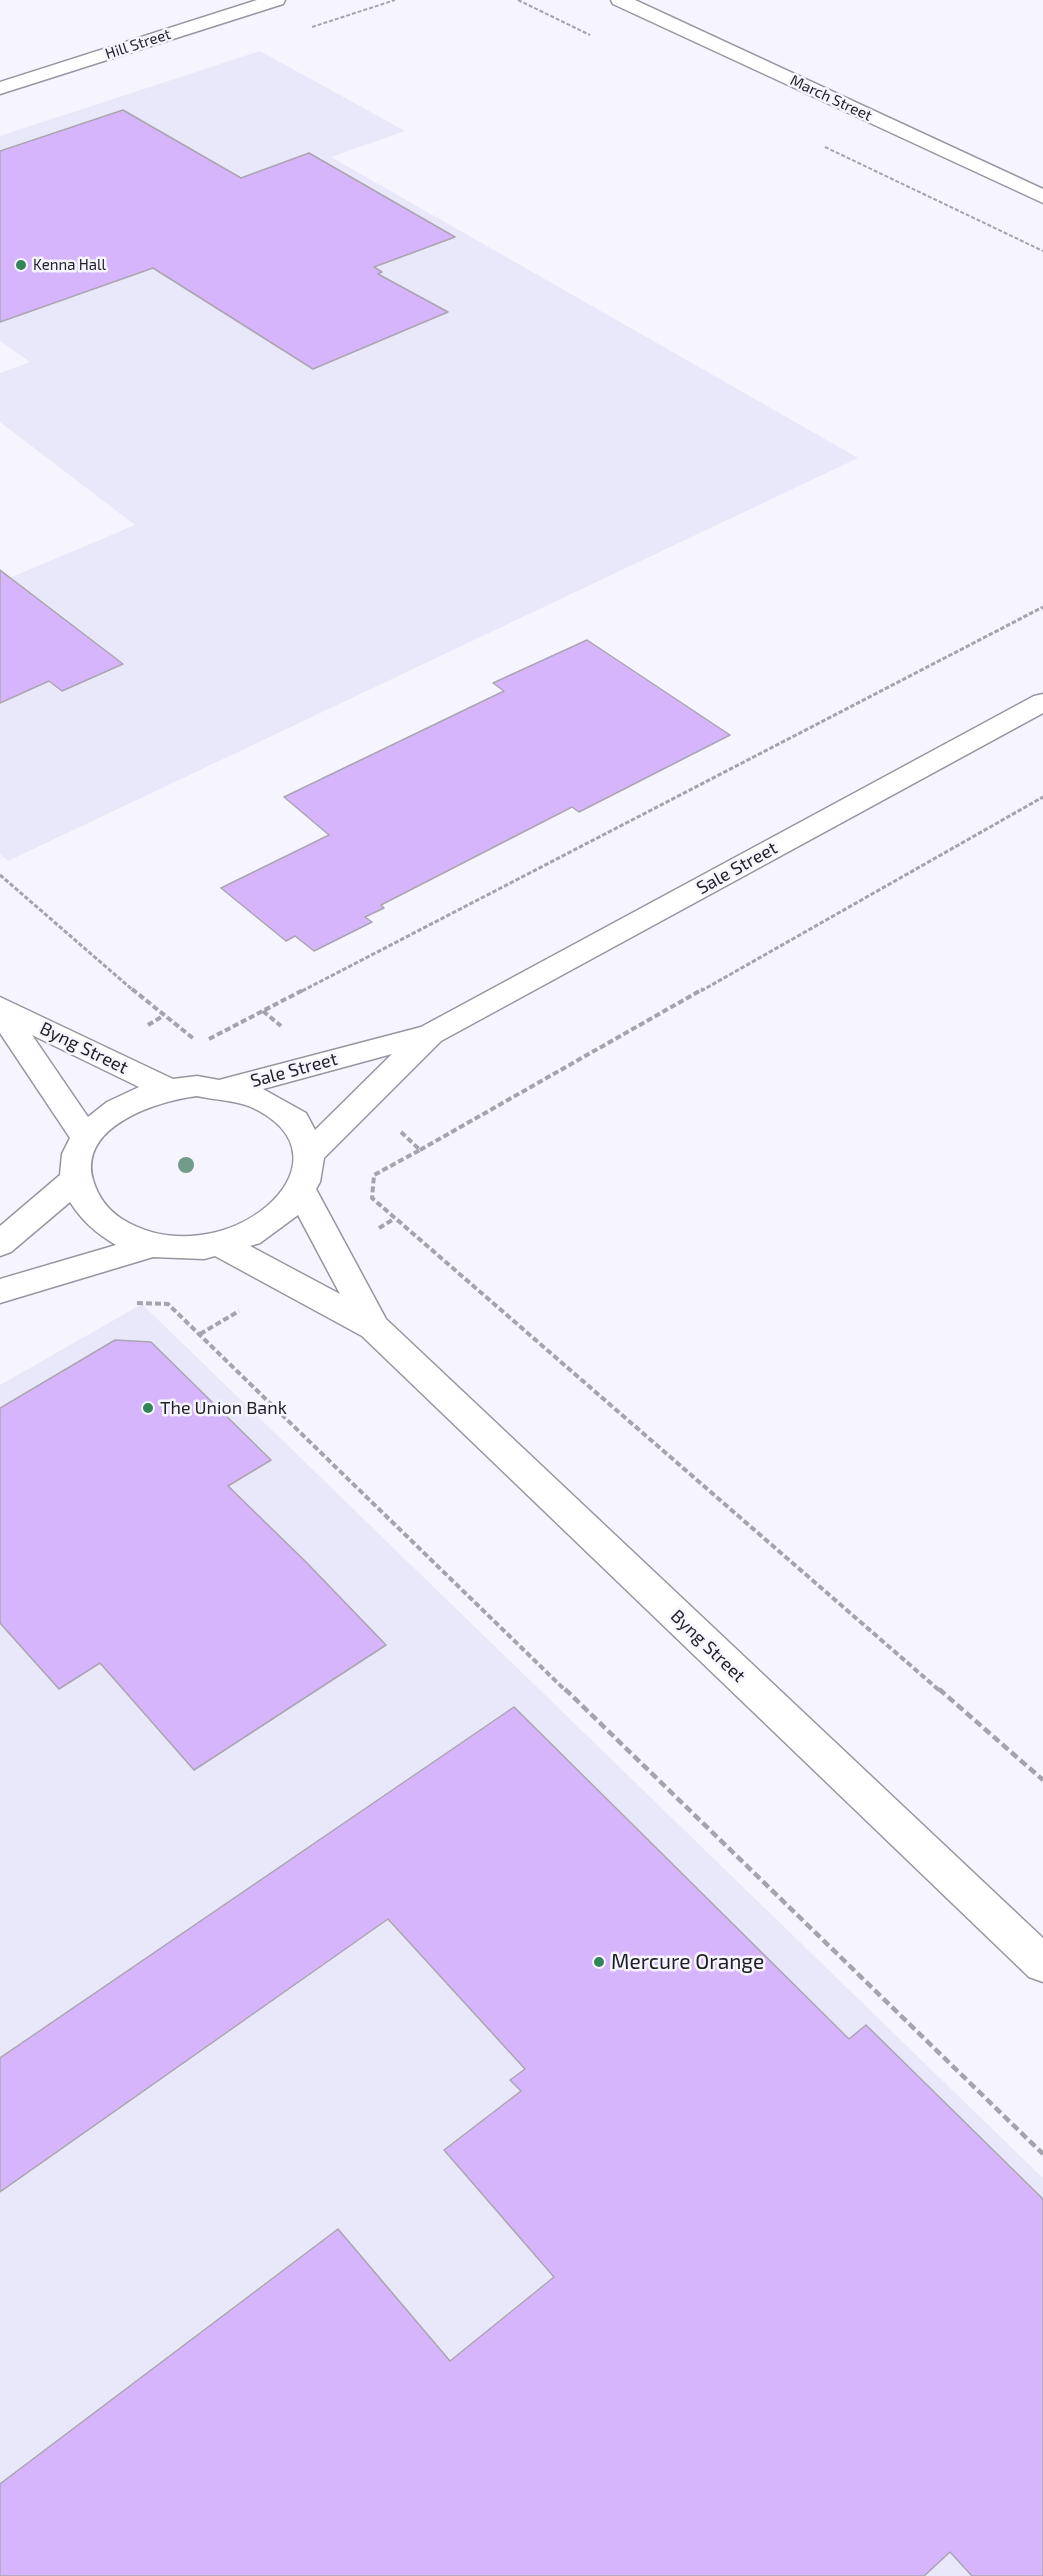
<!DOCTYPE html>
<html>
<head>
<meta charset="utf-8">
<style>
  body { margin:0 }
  canvas { display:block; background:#f5f4ff }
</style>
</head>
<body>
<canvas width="1043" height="2576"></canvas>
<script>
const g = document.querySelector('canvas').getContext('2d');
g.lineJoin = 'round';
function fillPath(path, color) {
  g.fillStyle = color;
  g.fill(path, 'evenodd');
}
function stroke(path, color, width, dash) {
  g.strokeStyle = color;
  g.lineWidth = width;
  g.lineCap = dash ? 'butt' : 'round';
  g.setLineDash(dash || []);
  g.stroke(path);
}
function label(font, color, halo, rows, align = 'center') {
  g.font = font + ' "Exo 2",sans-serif';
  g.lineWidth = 5;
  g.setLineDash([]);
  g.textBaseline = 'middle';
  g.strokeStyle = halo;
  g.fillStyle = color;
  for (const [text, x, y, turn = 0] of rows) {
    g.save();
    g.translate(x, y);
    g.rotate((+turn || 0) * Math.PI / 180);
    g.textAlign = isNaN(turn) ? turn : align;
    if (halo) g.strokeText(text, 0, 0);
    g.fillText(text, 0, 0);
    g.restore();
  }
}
fillPath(new Path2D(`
  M260,51L405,131L331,157L858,458L8,861L0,854V582L135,525L0,422V373L30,362L0,341V136Z
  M142,1304L1043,2178V2576H0V1385Z`), '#e9e8fa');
const building = new Path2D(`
  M123,110L241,178L309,153L455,237L374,267L382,272L378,274L448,312L313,369L153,268L0,322V151Z
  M0,570L123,664L62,691L49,681L0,703Z
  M587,640L730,735L579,812L572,807L381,905L384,908L365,917L372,922L314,951L295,936L286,941L221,888L329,835L284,797L504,691L493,683Z
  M115,1340L151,1342L271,1460L228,1486L306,1562L386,1645L194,1770L100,1663L59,1689L0,1623V1408Z
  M514,1707L849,2039L866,2025L1043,2199V2576H972L950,2552L924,2576H0V2484L338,2229L450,2361L554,2277L444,2150L521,2091L510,2080L525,2069L388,1919L0,2192V2058Z`);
fillPath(building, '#d7b5fc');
stroke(building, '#aaa6af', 1.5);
const minor = new Path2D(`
  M611,0H635L1043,189V203L613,4Z
  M1043,694V713L441,1041L324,1158L320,1182L316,1189L386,1319L1043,1938V1982L1029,1977L362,1336L215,1256L204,1259L153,1257L0,1303V1279L116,1245C96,1233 82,1221 70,1202L11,1252L0,1256V1226L60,1175L62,1154L70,1138L0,1033V997L173,1079L197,1076L219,1080L421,1027L1034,696ZM32,1035L139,1087L107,1102L88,1117ZM392,1054L315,1130L306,1113L263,1089ZM197,1096C214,1100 235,1100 251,1107C366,1160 222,1281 122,1219C108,1210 98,1197 93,1180C78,1126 157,1101 197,1096ZM298,1215L340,1294L250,1246L260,1243Z`);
const major = new Path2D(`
  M257,0H285L283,4L0,94V82Z`);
stroke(minor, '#9796a0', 3);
stroke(major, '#9796a0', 3);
stroke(new Path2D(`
  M518,0L590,35
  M312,27L395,0
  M825,147L1043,251`), '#a5a4ac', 2, [4, 2]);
stroke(new Path2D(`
  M0,875L134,991
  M302,991L1043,607
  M701,991L1043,797`), '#a5a4ac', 3, [4.5, 2]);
stroke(new Path2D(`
  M132,989L194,1039
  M263,1011L281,1026
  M148,1025L163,1016
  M209,1039L305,989
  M401,1132L420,1150L374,1175L372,1198L940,1691
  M420,1150L703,989
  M379,1228L394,1219
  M137,1303L168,1304L566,1691
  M200,1334L239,1311`), '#a5a4ac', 4, [6, 3]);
stroke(new Path2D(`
  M565,1689L1043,2154
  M939,1689L1043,1780`), '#a5a4ac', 4.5, [8, 4]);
fillPath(minor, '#fff');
fillPath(major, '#fff');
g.fillStyle = '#709a89';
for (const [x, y] of [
  [186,1165]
]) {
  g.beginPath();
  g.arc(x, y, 8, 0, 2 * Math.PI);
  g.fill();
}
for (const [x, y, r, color] of [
  [21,265,6,"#318557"],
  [148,1408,6,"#318557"],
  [599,1962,6,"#318557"]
]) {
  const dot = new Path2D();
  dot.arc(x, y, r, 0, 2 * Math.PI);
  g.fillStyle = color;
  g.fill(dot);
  stroke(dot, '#f5f4ff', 2);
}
label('15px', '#201f23', '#f5f4ff', [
  ["Hill Street",138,44,-18],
  ["March Street",831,98,25]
]);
label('15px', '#201f23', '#f5f4ff', [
  ["Kenna Hall",33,265]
], 'left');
label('18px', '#201f23', '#f5f4ff', [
  ["Sale Street",737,868,-29],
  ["Byng Street",84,1048,26],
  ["Sale Street",294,1070,-15],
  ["Byng Street",708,1646,44]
]);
label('18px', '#201f23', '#f5f4ff', [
  ["The Union Bank",160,1408]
], 'left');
label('21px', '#201f23', '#f5f4ff', [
  ["Mercure Orange",611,1962]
], 'left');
</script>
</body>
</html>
